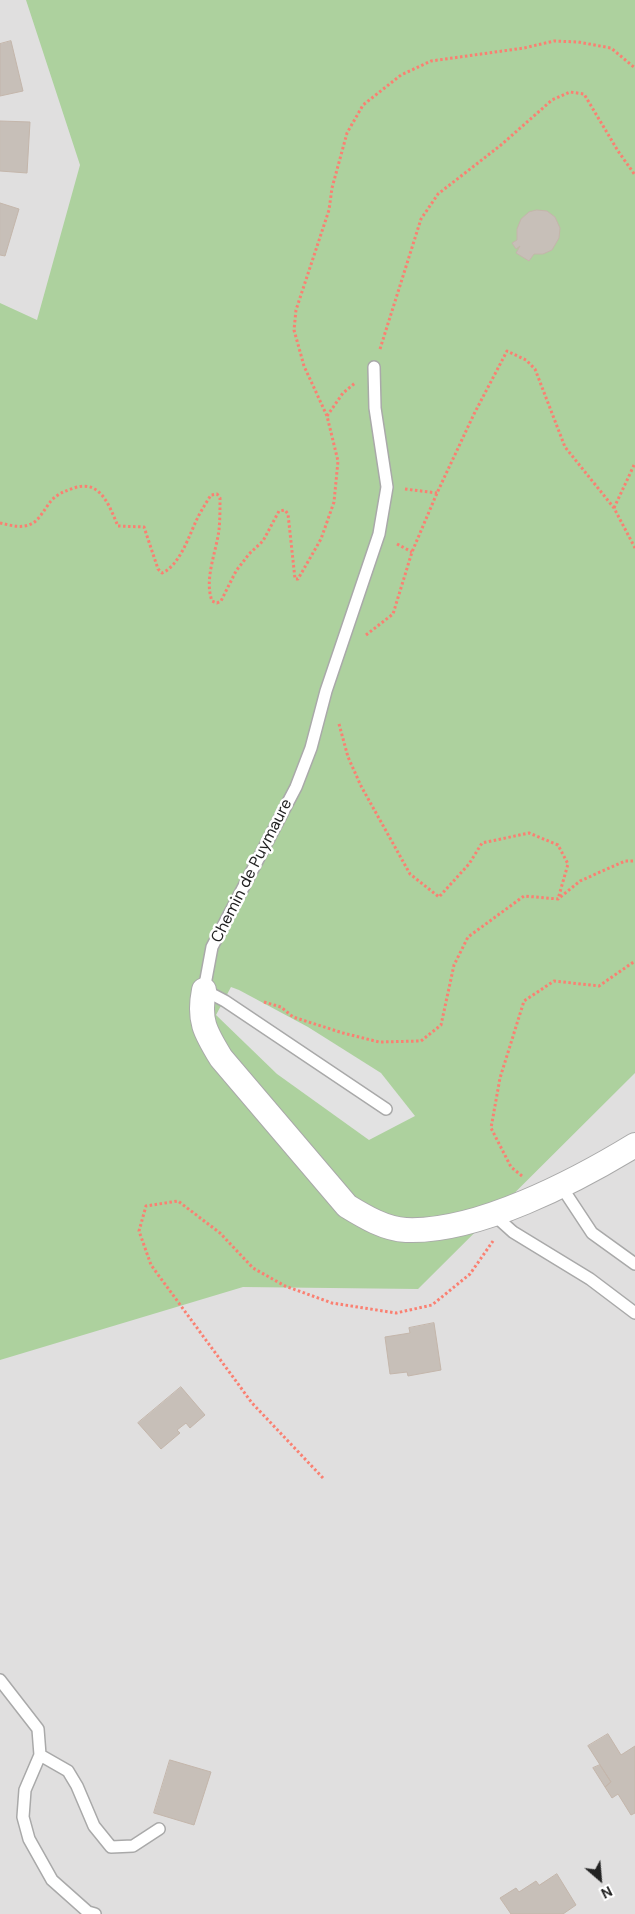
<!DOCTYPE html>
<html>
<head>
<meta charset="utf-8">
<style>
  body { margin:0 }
  #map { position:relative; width:635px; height:1914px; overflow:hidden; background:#f2efe9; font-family:"DM Sans",sans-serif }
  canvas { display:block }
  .north { position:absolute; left:575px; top:1854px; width:50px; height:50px; -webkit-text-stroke:4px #fff; paint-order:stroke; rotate:153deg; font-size:14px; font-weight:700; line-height:20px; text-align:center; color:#222 }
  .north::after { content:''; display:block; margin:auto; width:18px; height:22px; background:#222; clip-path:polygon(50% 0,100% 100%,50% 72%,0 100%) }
</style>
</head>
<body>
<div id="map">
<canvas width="635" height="1914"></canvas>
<div class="north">N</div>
</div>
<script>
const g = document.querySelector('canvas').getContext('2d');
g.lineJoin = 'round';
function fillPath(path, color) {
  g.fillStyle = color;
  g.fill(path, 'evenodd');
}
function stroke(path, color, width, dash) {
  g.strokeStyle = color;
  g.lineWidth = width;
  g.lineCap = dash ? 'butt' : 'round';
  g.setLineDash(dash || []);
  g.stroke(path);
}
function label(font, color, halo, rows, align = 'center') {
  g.font = font + ' "DM Sans",sans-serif';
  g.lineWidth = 5;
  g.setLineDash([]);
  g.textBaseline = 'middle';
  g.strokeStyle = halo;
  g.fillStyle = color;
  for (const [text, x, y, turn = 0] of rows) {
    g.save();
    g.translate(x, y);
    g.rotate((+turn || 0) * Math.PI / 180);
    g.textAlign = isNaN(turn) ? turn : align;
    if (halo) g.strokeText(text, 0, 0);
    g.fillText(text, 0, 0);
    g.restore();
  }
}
fillPath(new Path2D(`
  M0,0H635V1914H0Z`), '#e0dfdf');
fillPath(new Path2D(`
  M26,0H635V1073L418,1289L243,1287L0,1360V303L37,320L80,165Z`), '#add19e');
fillPath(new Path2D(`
  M231,987L239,990L308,1027L381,1073L415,1116L369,1140L277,1074L216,1015Z`), '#e2e2e2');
const building = new Path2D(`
  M11,41L23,91L0,96V44Z
  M0,121L30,122L27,173L0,171Z
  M0,203L19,209L5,256L0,255Z
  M537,210L547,211L555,217L560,228L559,238L552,250L543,254H534L529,261L516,253L520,246L516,249L512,243L517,240V229L521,219L529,212Z
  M434,1323L441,1370L408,1376L407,1372L390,1374L385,1337L410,1333L409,1328Z
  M181,1387L205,1415L190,1428L186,1423L177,1430L180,1433L161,1449L138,1423Z
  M608,1734L621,1755L635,1746V1813L631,1815L618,1794L612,1798L605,1787L611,1782L588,1746Z
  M170,1760L211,1772L194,1825L154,1813Z
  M600,1765L611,1782L605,1787L593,1768Z
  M557,1874L576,1905L563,1914H511L500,1898L516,1888L519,1892L536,1881L539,1885Z`);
fillPath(building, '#c7bfb8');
stroke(building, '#c4b6ab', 1);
const service = new Path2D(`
  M374,367L375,408L387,487L379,534L326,691L311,748L296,787L212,947L204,990L225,1001L386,1109
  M561,1186L592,1233L635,1264
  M493,1214L513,1232L590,1279L635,1313
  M0,1680L38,1729L40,1755L25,1790L23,1817L29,1839L52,1880L88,1912L95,1914
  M40,1755L68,1771L77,1786L94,1826L111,1847L133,1846L159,1829`);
const minor = new Path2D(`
  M204,990C198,1020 205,1032 221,1058L347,1206C365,1217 385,1229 406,1230C477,1233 576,1181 635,1145`);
stroke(service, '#a9a9a9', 14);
stroke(minor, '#a9a9a9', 26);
stroke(new Path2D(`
  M380,349L421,219L438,194L501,145L552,100L570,92L584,94L618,151L635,175
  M327,416L343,393L355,383
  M405,489L437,493
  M614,508L635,463
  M0,523C10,525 21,529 31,524C39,521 45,508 51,501C57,494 65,491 74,488C101,479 109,506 118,526L144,527L158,569L162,573C181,565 190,532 199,515C203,508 207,501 211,495L217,494L220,498C220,509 220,520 219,530C216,553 204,579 212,601L217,603L221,601L236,571L249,554L263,541L279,511L285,510L288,514L295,579H298L321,539L334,502L338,461L327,416L304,366L294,330L296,310L329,210L332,188L347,133L363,105L401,75L431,61L524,48L554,41L578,42L611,48L635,68
  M397,544L412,552
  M366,635L393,614L412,552L437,493L474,414L507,351L526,360L535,369L565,447L614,508L635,548
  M339,724L348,757L361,786L410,874L439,897L469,864L482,843L529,833L558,845L568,864L558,899
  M264,1002L281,1007L293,1017L343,1033L379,1042L421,1041L441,1025L454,965L468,937L524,896L558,899L580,881L625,861H635
  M522,1176L511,1167L491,1128L500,1078L524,1001L554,981L599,986L635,961
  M323,1478L252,1403L151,1265L139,1231L146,1206L178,1201L220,1233L253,1268L285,1286L332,1303L396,1313L432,1305L470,1274L493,1241`), '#fa8072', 3, [2.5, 2.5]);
stroke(service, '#fff', 11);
stroke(minor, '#fff', 24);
label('16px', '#222', '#fff', [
  ["Chemin de Puymaure",252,871,-63]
]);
</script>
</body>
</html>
